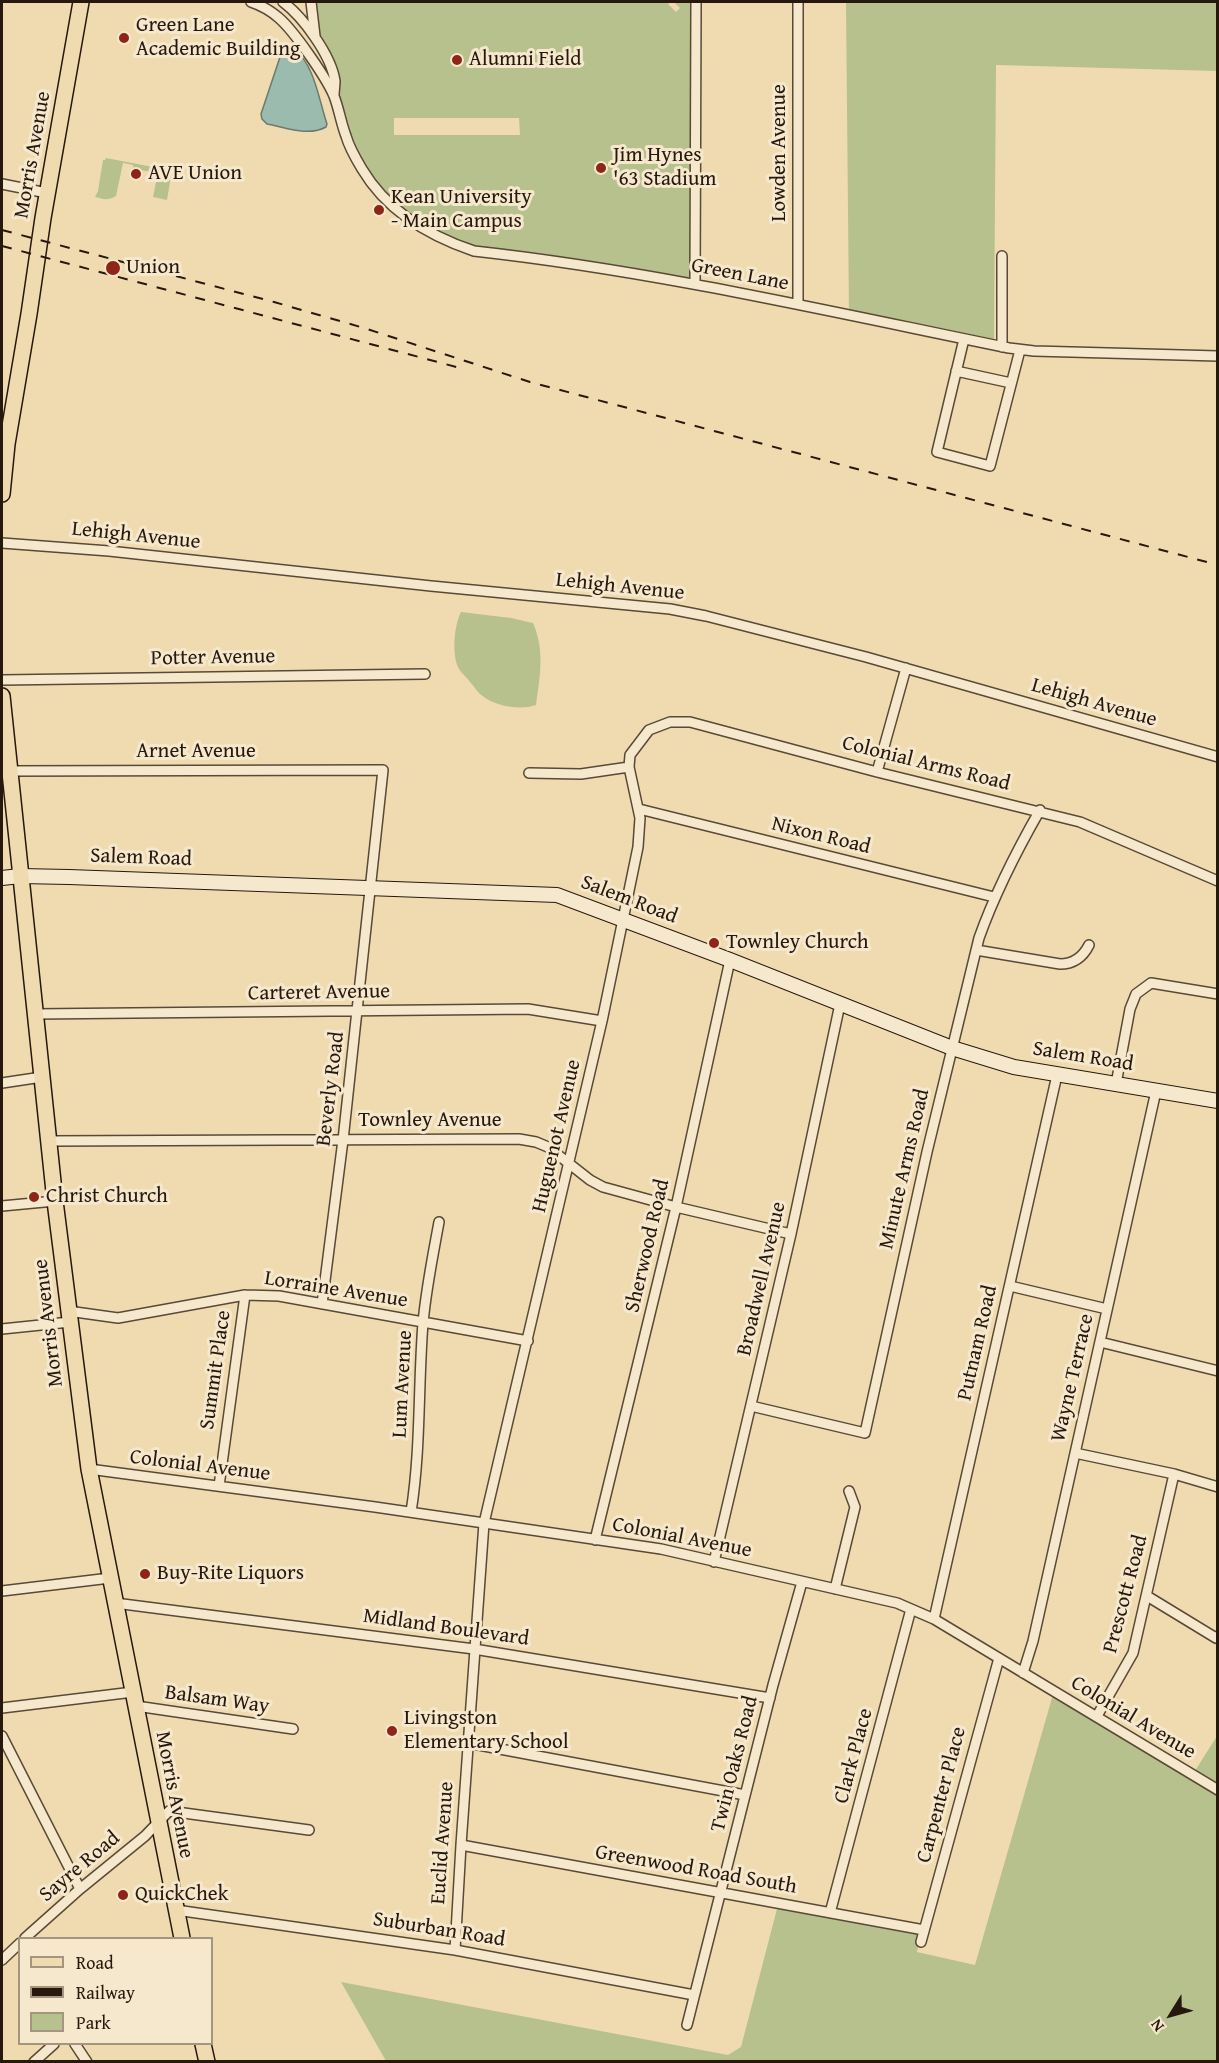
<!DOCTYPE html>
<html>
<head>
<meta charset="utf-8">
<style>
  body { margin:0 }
  #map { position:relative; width:1219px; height:2063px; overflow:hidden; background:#f0dbb1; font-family:"Gentium Book Plus",serif }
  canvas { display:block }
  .frame { position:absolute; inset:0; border:3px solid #27180d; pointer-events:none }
  .legend { position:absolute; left:18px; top:1937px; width:195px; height:108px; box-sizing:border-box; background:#f5e8cc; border:2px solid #a39580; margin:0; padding:8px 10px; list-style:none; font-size:18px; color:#27180d }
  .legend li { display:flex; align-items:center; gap:12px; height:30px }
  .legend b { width:30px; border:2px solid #a39580 }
  .north { position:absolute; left:1141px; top:1985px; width:60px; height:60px; -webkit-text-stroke:4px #f5e8cc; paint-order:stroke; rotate:233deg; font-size:16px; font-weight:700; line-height:24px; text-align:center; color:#27180d }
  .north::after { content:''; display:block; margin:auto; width:21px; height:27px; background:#27180d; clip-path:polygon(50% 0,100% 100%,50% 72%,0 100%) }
</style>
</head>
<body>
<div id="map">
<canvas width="1219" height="2063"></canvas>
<div class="frame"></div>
<ul class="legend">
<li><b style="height:8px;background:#f0dbb1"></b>Road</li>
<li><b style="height:8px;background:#27180d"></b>Railway</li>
<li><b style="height:16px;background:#b7c18d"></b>Park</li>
</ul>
<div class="north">N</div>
</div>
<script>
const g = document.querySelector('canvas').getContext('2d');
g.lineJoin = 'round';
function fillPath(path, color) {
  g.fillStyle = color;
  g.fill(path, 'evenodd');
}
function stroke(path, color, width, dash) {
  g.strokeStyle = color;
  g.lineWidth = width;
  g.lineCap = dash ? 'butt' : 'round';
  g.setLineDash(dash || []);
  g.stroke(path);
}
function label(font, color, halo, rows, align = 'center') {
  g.font = font + ' "Gentium Book Plus",serif';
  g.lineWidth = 6;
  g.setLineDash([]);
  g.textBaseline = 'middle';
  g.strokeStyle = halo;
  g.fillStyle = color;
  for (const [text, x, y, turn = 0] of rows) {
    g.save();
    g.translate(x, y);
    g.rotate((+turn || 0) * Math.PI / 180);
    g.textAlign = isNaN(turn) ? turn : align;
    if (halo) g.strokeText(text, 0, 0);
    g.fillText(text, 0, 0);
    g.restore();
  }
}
fillPath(new Path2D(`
  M311,2H671L668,4L676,12L680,8L674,2H696L695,284L450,243L393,206L351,148L335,81L315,39ZM394,118H519L520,135H394Z
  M846,2H1217V71L996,65L994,339L924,325L849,316Z
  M106,158L153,167L152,172L134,169L133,165L123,163L116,196C108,201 103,199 95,197L98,191L103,160H105Z
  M159,167L172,170L167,200L153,197Z
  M461,612L511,618L533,623C545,650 540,677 536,705C520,711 492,706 479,693C476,690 473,685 470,682C467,677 460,672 458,667C452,653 454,626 461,612Z
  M1054,1691L1193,1774L1217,1736V2061H386L341,1982L728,2055L741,2047L778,1905L922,1930L917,1952L975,1965Z`), '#b7c18d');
const water = new Path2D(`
  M294,49C315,65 319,101 327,124L326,127C308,137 285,127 267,124L262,119L261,114L280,57L287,50Z`);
fillPath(water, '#9abbae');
stroke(water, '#6c7a6e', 1.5);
const street = new Path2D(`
  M251,2C260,5 271,11 279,18C294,31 326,77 334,96C339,109 341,123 346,136C349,147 356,159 362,169C387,211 429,236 474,251C655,271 832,312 1009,348L1034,351L1218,356
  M283,2C303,17 331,55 335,81C335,85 334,91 334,95
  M311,2L315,36
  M2,184L47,193
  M695,284L696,2
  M798,304V2
  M964,339L937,452L990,466L1020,350
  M1002,347V256
  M956,371L1011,383
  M2,543L109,551L431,586L670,609L706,616L866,657L1218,757
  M2,680L425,674
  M9,771L383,770L343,1140L322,1304
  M877,772L906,668
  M529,773L581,774L629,767
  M639,809L994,897
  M976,950L1060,964C1074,964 1083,957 1089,945
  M35,1014L528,1009L602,1021
  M2,1083L42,1077
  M1116,1084L1130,1009L1136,994L1151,983L1218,994
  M49,1141L519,1139L536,1142L548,1147L590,1180L603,1187L676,1207L791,1234
  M2,1206L55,1201
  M1010,1286L1107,1309
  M68,1311L118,1318L245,1295L279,1296L528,1341
  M2,1329L70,1322
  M1100,1342L1218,1371
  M751,1406L865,1433L927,1152L979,938C995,893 1016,852 1040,810
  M1075,1453L1174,1474L1218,1487
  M89,1469L375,1507L661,1549L897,1603L934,1619L1218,1790
  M219,1486L245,1295
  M411,1512C421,1449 418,1386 423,1323C426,1289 433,1255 439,1222
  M595,1540L676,1207L730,960
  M714,1562L791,1234L840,1004
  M835,1589L855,1507L849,1491
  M2,1591L110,1578
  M1147,1596L1216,1638L1218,1636
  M115,1603L474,1649L770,1698
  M934,1619L1057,1075
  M1023,1673L1033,1641L1156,1091
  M136,1706L293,1729
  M2,1708L133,1692
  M1097,1716L1133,1653L1174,1474
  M2,1736L80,1889
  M468,1743L745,1795
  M461,1845L924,1930
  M176,1910L455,1950L694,1995
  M830,1913L911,1609
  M25,1938L80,1889L145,1836L169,1811L309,1830
  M921,1942L999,1658
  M455,1950L461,1845L484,1523L602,1021L638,847L640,818L629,767L630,755L649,730L670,722H690L877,772L1080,822L1218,881
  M2,1960L20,1943
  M687,2025L773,1685L802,1582
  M75,2044L87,2062
  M34,2062L54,2044`);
const secondary = new Path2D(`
  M2,878L20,876L69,877L557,895L730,960L952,1048L1014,1067L1218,1101`);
const primary = new Path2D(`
  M2,494L7,444L29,314L43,218L81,2
  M2,696L55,1201L89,1469L182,1938
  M203,2044L207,2062`);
stroke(street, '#594936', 12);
stroke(secondary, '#27180d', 16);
stroke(primary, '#27180d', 18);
stroke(street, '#f5e8cc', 9);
stroke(secondary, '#f5e8cc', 14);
stroke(primary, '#f0dbb1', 15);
stroke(new Path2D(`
  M2,230L274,302L364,328L530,382L1218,565
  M2,246L464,369`), '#27180d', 2, [10, 10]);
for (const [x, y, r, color] of [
  [124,38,6,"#8f2418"],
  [457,60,6,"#8f2418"],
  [601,168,6,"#8f2418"],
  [136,174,6,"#8f2418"],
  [379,210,6,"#8f2418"],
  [113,268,8,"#8f2418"],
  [714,943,6,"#8f2418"],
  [34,1197,6,"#8f2418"],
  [145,1574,6,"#8f2418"],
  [392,1731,6,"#8f2418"],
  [123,1895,6,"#8f2418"]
]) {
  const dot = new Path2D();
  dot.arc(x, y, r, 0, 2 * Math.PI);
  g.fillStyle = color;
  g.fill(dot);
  stroke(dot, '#f5e8cc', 2);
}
label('21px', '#27180d', '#f5e8cc', [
  ["Green Lane",136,26],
  ["Academic Building",136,50],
  ["Alumni Field",469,60],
  ["Jim Hynes",613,156],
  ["'63 Stadium",613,180],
  ["AVE Union",148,174],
  ["Kean University",391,198],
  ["- Main Campus",391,222],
  ["Union",126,268],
  ["Townley Church",726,943],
  ["Christ Church",46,1197],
  ["Buy-Rite Liquors",157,1574],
  ["Livingston",404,1719],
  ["Elementary School",404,1743],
  ["QuickChek",135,1895]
], 'left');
label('21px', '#27180d', '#f5e8cc', [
  ["Lowden Avenue",780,153,-90],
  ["Morris Avenue",33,155,-80],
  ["Green Lane",740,275,11],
  ["Lehigh Avenue",136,536,6],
  ["Lehigh Avenue",620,587,6],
  ["Potter Avenue",213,658,-1],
  ["Lehigh Avenue",1094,703,16],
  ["Arnet Avenue",196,752],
  ["Colonial Arms Road",926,764,14],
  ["Nixon Road",821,836,14],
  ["Salem Road",141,858,2],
  ["Salem Road",629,900,21],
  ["Carteret Avenue",319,993,-1],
  ["Salem Road",1083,1057,9],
  ["Beverly Road",331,1089,-83],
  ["Townley Avenue",430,1121],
  ["Huguenot Avenue",557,1136,-77],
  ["Minute Arms Road",905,1169,-77],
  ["Sherwood Road",648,1246,-77],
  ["Broadwell Avenue",762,1279,-77],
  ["Lorraine Avenue",336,1290,9],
  ["Morris Avenue",49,1323,-97],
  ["Putnam Road",978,1343,-77],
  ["Summit Place",216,1370,-82],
  ["Wayne Terrace",1073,1378,-77],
  ["Lum Avenue",403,1384,-87],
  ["Colonial Avenue",200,1466,7],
  ["Colonial Avenue",682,1538,11],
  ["Prescott Road",1126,1594,-75],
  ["Midland Boulevard",446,1628,8],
  ["Balsam Way",217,1700,8],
  ["Colonial Avenue",1133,1718,31],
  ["Clark Place",854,1756,-75],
  ["Twin Oaks Road",735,1764,-76],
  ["Morris Avenue",174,1795,79],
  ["Carpenter Place",942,1795,-75],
  ["Euclid Avenue",443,1843,-86],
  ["Sayre Road",80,1867,-40],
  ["Greenwood Road South",696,1870,10],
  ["Suburban Road",439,1930,9]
]);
</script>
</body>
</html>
